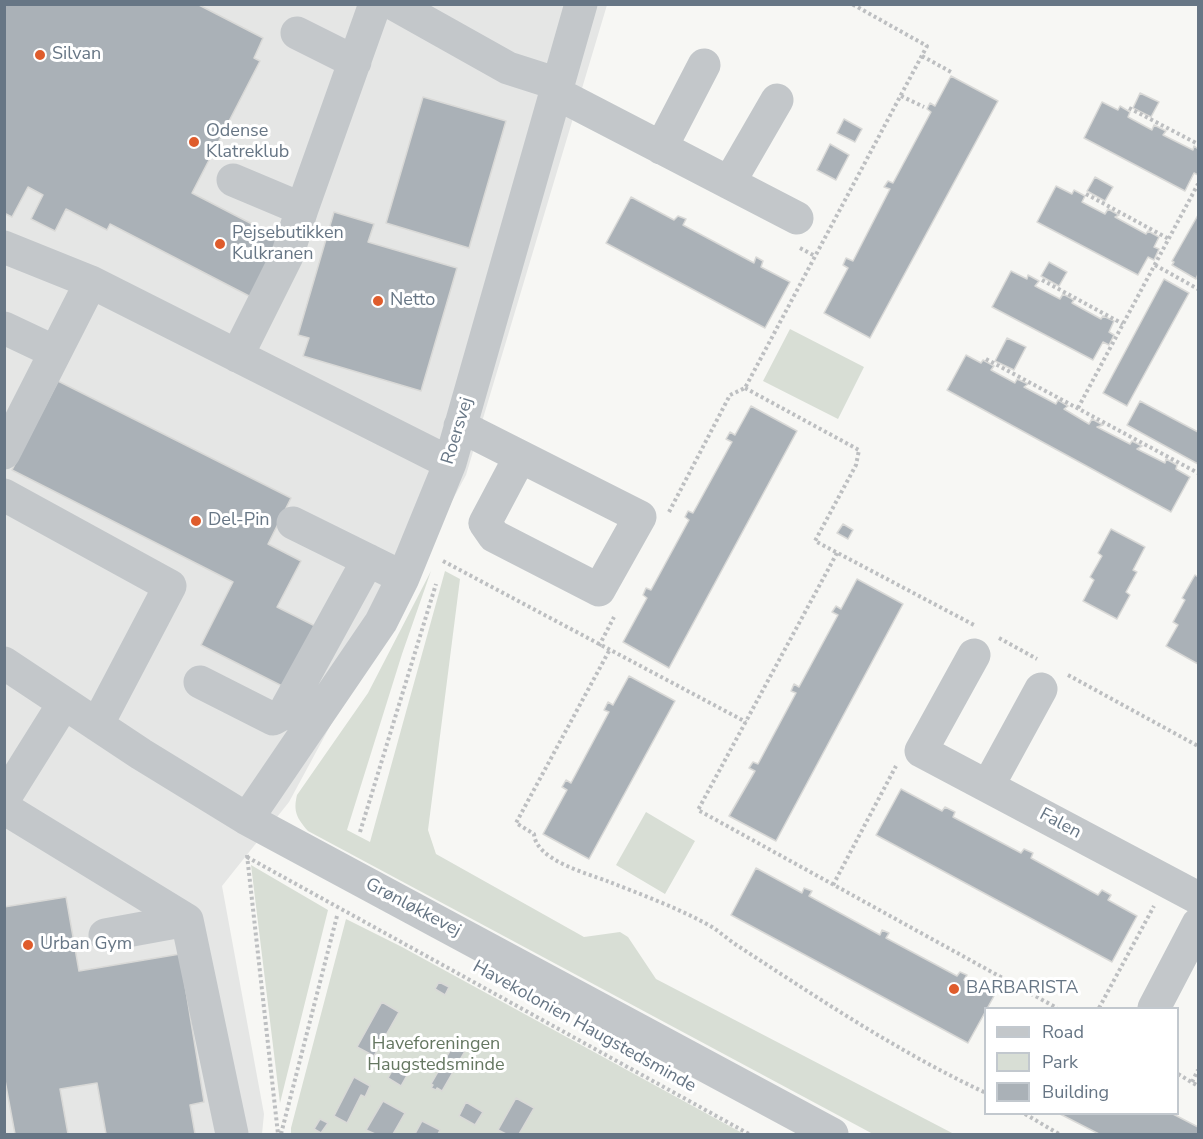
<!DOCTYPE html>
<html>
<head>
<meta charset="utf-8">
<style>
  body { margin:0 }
  #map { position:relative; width:1203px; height:1139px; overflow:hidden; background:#f7f7f4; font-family:"Nunito Sans",sans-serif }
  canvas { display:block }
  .frame { position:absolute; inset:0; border:6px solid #677685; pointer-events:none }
  .legend { position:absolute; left:984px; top:1007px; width:195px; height:108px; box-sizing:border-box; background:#fff; border:2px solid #c2c8ce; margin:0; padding:8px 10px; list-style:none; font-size:18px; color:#677685 }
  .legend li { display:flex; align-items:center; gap:12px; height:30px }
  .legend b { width:30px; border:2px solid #c2c8ce }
</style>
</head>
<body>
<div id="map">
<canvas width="1203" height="1139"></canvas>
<div class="frame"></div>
<ul class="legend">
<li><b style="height:8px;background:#c3c7ca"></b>Road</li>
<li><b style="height:16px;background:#d8ded5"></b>Park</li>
<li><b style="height:16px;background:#aab1b7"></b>Building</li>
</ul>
</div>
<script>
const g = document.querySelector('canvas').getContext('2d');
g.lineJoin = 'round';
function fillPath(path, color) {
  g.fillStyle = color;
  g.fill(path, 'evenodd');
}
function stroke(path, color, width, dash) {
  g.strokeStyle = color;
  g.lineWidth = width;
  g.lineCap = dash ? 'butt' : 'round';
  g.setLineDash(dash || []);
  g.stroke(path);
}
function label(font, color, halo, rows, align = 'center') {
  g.font = font + ' "Nunito Sans",sans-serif';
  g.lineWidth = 6;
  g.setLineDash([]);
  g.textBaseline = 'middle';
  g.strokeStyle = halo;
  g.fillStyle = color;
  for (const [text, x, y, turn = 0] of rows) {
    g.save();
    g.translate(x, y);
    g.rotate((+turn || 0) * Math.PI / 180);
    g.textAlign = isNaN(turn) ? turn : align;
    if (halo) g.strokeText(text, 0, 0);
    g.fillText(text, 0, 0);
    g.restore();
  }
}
fillPath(new Path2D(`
  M5,5H607L466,475L289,802L222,886L264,1114L262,1134H5Z`), '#e5e6e5');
fillPath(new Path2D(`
  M790,329L864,367L838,419L763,381Z
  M431,571L402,654L347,830L370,842L445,571L460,579L428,830L436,854L584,937L620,932L628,937L656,979L954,1134H873L308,831C297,818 293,812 297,795L368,693Z
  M646,812L695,841L665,894L616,865Z
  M251,865L328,910L280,1103Z
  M346,919L402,947L744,1134H291V1128Z`), '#d8ded5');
const building = new Path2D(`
  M4,4H197L263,38L254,58L260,61L192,193L281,239L251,297L110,224L107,230L66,209L55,231L31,219L43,195L28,187L12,217L4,213Z
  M951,76L998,101L870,338L824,313L848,268L843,265L846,258L853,261L890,189L884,187L888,181L893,183L931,112L927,109L930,103L935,106Z
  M1140,93L1159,102L1151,117L1133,108Z
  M423,97L506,121L469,248L386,223Z
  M1102,102L1118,110L1120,106L1130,112L1128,117L1152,130L1154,125L1166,131L1163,135L1193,150L1194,146L1198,149V175L1194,173L1185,191L1084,138Z
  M844,119L862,129L855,142L837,133Z
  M830,144L849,155L836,180L817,170Z
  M1095,177L1113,187L1105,201L1087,191Z
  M1056,186L1072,194L1074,190L1085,196L1082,202L1105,214L1108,209L1119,215L1115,217L1146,234L1148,231L1159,237L1154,247L1159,249L1154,260L1148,257L1138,275L1037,222Z
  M631,197L674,220L678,216L686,219L683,225L754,263L756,257L763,261L761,267L790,282L765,328L606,243Z
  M334,212L374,224L368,242L457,268L421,391L303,356L309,338L298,335Z
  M1198,215V274L1196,279L1172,265L1174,262L1172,261Z
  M1049,262L1067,272L1059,286L1041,276Z
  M1011,271L1027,279L1028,275L1039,281L1035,286L1060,299L1063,294L1074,300L1072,303L1101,319L1103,316L1114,321L1109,332L1114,335L1109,345L1103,342L1093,360L992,307Z
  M1164,279L1189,293L1127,406L1103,393Z
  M1007,338L1026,347L1014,370L995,361Z
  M966,355L981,363L983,360L994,366L991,370L1015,383L1017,379L1028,384L1024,387L1056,404L1058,400L1068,406L1064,409L1089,424L1092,419L1103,425L1097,427L1130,444L1132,441L1142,446L1137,449L1165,463L1166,459L1177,465L1176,469L1190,477L1171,512L947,390Z
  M58,381L291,498L268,544L301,561L277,607L319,628L288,689L201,645L233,582L12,470Z
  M1140,401L1198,432V464L1127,425Z
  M751,406L797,431L669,668L623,642L647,598L643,595L646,588L651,590L689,520L685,517L688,511L693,513L732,442L726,439L730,432L735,435Z
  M843,524L853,530L848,539L837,533Z
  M1111,529L1145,547L1133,570L1137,572L1126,592L1130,595L1117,619L1083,601L1094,580L1090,577L1102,556L1098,553Z
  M1195,575L1198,577V664L1166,646L1178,625L1173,622L1185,600L1182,598Z
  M857,579L903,604L776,841L729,816L755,771L749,768L753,762L758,764L796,693L791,691L794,684L799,687L838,615L832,612L836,606L841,609Z
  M629,676L675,701L589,859L543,834L567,790L562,787L566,780L571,783L609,712L604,710L608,702L613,705Z
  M901,789L942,811L945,807L955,812L953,817L1021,853L1024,849L1033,853L1031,858L1098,895L1102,890L1111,895L1108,900L1137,916L1112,962L876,835Z
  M756,868L802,893L804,888L812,891L809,896L880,935L882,930L889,933L886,938L957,976L960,972L967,975L964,980L994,996L968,1043L731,915Z
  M66,897L79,971L180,954L204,1102L190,1105L195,1134H106L97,1083L60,1089L68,1134H15L4,1075V907Z
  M439,982L449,987L445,995L435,989Z
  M382,1002L399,1012L374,1056L357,1047Z
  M454,1044L465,1051L442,1091L437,1088L436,1090L431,1088L433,1085L431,1084Z
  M397,1062L410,1070L401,1086L388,1078Z
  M354,1077L370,1086L365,1097L361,1095L347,1123L334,1116Z
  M516,1098L534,1108L519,1134H506L498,1130Z
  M383,1101L405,1113L393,1134H375L366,1130Z
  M466,1102L483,1112L475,1125L459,1116Z
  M1060,1114H1173L1198,1127V1134H1099Z
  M320,1119L328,1123L321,1133L314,1129Z
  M422,1121L440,1130L438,1134H415Z`);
fillPath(building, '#aab1b7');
stroke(building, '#d9d9d7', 1.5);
stroke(new Path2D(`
  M922,56L951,72
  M901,96L924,107
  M1129,108L1198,144
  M1086,194L1169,239
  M800,248L815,256
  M1155,265L1198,289
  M1042,280L1123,324
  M986,359L1198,473
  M745,388L859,450L856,465L815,541L974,625
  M1078,408L1198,184
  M669,512L730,395L745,388L927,46L852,4
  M837,553L698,810L1057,1008
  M443,561L746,722
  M999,638L1037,659
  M599,646L614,617
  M609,651L516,823L534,834C536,860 586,873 607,881C640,894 681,909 712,927C721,933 729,940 738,946C818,998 898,1052 986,1093
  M1068,675L1198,746
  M360,832L436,584
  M247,855L278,1134
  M247,857L749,1134
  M833,885L896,766
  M1099,1008L1154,906
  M1178,1074L1198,1086
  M1192,1082L1198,1070
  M1025,1114L1059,1134
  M281,1134L337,916`), '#bdbfc1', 4, [3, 3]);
stroke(new Path2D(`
  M394,4L508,68L558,84
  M297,33L355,62
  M556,93L797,218
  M661,148L704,65
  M233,180L302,209
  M729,183L777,100
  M4,247L91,282L450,463
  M4,328L55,352
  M237,356L287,256L302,209L375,4
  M460,426L640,517L599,590L494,536L485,523L520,457
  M4,453L91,282
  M4,495L170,586L97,725
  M293,523L388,570
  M974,655L921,751L1198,898
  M4,663L141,754L247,819L832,1134
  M200,682L273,719L284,713L368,560
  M988,786L1041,689
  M4,799L64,703
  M4,808L187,920L105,935
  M247,819L381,622L403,578L450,463L581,4
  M187,920L232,1134
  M1154,1008L1198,924`), '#c3c7ca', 33);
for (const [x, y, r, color] of [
  [40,55,6,"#df5c2c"],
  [194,142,6,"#df5c2c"],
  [220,244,6,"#df5c2c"],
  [378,301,6,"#df5c2c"],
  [196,521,6,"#df5c2c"],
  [28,945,6,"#df5c2c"],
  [954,989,6,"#df5c2c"]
]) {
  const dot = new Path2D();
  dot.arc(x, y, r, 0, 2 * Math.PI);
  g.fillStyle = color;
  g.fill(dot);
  stroke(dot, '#fff', 2);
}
label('18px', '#677685', '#fff', [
  ["Silvan",52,55],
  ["Odense",206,132],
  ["Klatreklub",206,153],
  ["Pejsebutikken",232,234],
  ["Kulkranen",232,255],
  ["Netto",390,301],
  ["Del-Pin",208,521],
  ["Urban Gym",40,945],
  ["BARBARISTA",966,989]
], 'left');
label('18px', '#677685', '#fff', [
  ["Roersvej",458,431,-73],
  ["Falen",1060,824,28],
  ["Grønløkkevej",413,908,28],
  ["Havekolonien Haugstedsminde",584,1027,29]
]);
label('18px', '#657761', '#fff', [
  ["Haveforeningen",436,1045],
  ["Haugstedsminde",436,1066]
]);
</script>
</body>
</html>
